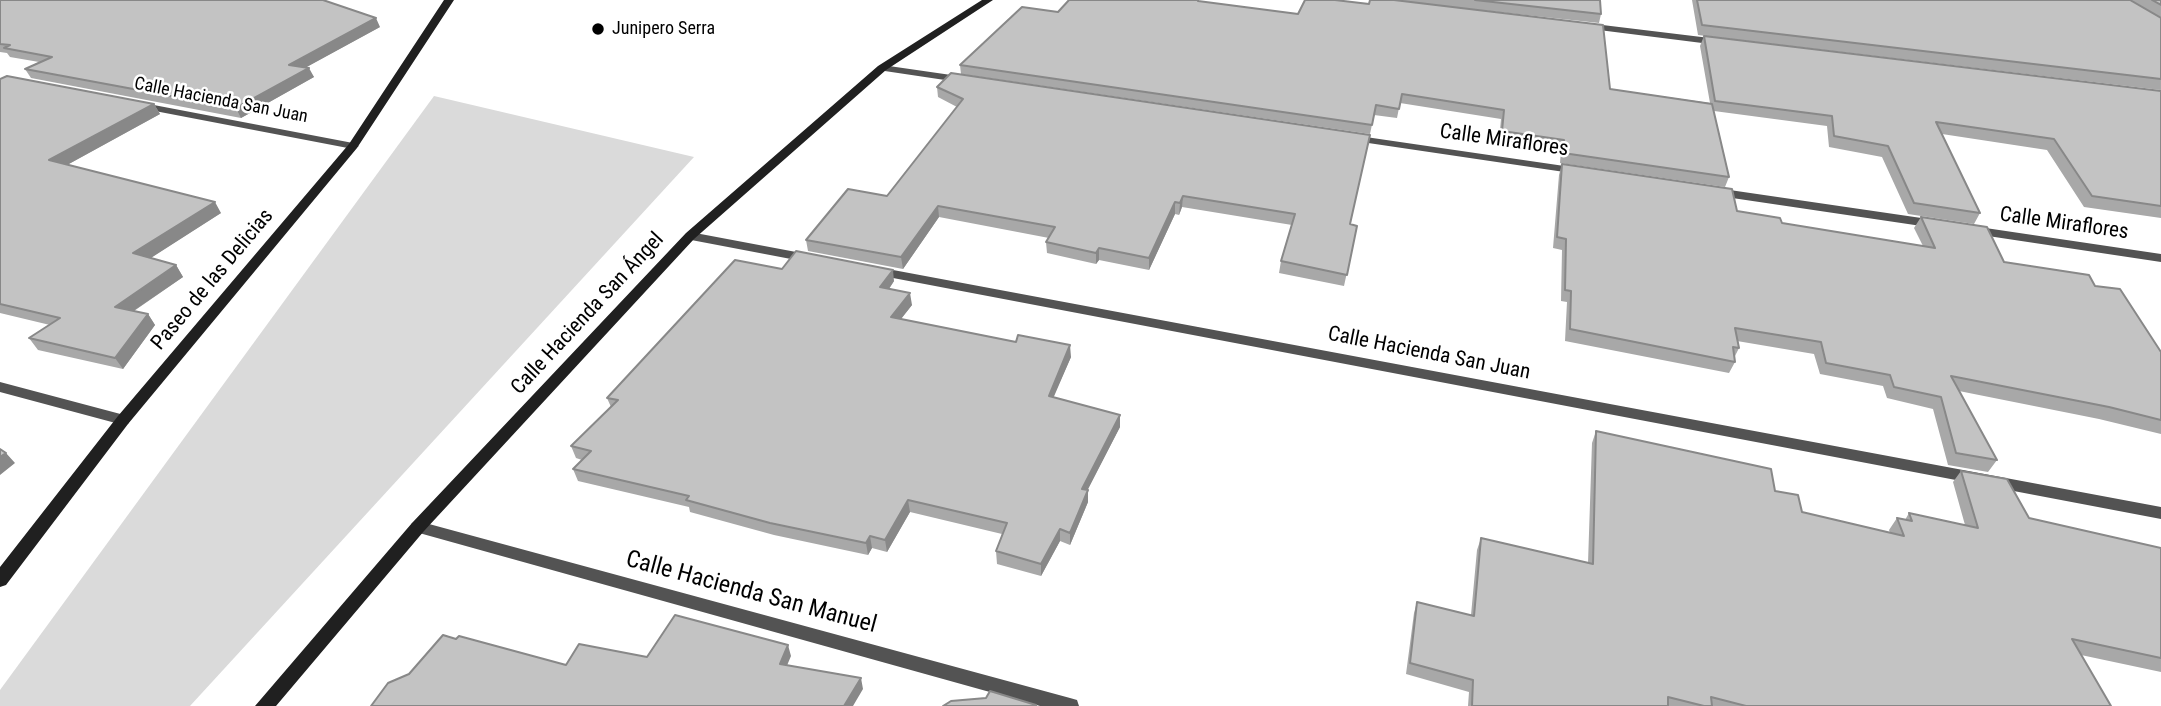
<!DOCTYPE html>
<html>
<head>
<meta charset="utf-8">
<style>
  body { margin:0 }
  canvas { display:block; background:#fff }
</style>
</head>
<body>
<canvas width="2161" height="706"></canvas>
<script>
const g = document.querySelector('canvas').getContext('2d');
g.lineJoin = 'round';
function fillPath(path, color) {
  g.fillStyle = color;
  g.fill(path, 'evenodd');
}
function stroke(path, color, width, dash) {
  g.strokeStyle = color;
  g.lineWidth = width;
  g.lineCap = dash ? 'butt' : 'round';
  g.setLineDash(dash || []);
  g.stroke(path);
}
function label(font, color, halo, rows, align = 'center') {
  g.font = font + ' "Roboto Condensed",sans-serif';
  g.lineWidth = 5;
  g.setLineDash([]);
  g.textBaseline = 'middle';
  g.strokeStyle = halo;
  g.fillStyle = color;
  for (const [text, x, y, turn = 0] of rows) {
    g.save();
    g.translate(x, y);
    g.rotate((+turn || 0) * Math.PI / 180);
    g.textAlign = isNaN(turn) ? turn : align;
    if (halo) g.strokeText(text, 0, 0);
    g.fillText(text, 0, 0);
    g.restore();
  }
}
fillPath(new Path2D(`
  M434,96L694,157L190,706H0V690Z`), '#dadada');
fillPath(new Path2D(`
  M1586,23L1718,39L1723,42L1718,45L1583,28V24Z
  M882,65L965,77L970,80L965,83L878,70L877,68Z
  M138,102L353,143L359,146L353,149L134,107V103Z
  M1352,135L1578,168L1584,171L1578,174L1348,140V136Z
  M1716,188L1935,220L1941,224L1935,228L1712,195V189Z
  M1972,226L2161,254V262L1968,233L1966,230Z
  M690,232L812,255L818,259L812,263L686,239L684,236Z
  M877,267L2161,507V519L872,274L871,271Z
  M0,382L128,416L130,420L128,424L123,425L0,392Z
  M418,521L1070,698L1077,700L1079,706H1040L412,531L410,527L412,523Z`), '#535353');
fillPath(new Path2D(`
  M444,0H454L357,148L128,424L6,585L0,587V567L118,416L349,144Z
  M982,0H993L886,70L694,239L424,531L276,706H255L412,523L686,233L878,66Z`), '#202020');
fillPath(new Path2D(`
  M0,0L380,27L306,67L314,77L241,118L31,78L25,69L39,62L10,57L7,53L0,52Z
  M1370,0H1600L1601,14L1599,23L1398,1L1610,89L1710,103L1700,46L1704,36L2161,91V218L2084,207L2047,150L1942,134L1980,213L1974,224L1908,214L1882,157L1829,147L1827,126L1714,111L1729,177L1725,187L1560,163L1561,150L1499,141L1501,119L1400,103L1397,118L1374,115L1370,134L961,74L960,65L1058,12L1202,2L1298,14L1369,4Z
  M1692,0H2161V90L1698,35Z
  M0,79L154,104L160,114L67,165L221,213L150,258L176,265L183,277L134,311L148,314L155,325L123,369L38,350L29,338L50,325L0,313Z
  M937,87L1351,224L1357,226L1344,286L1279,273L1281,261L1292,225L1182,207L1179,215L1175,214L1149,270L1099,260L1096,264L1047,253L1046,242L1049,238L939,217L903,269L808,251L806,240L887,196L957,107L938,97Z
  M1562,164L1782,223L1923,246L1914,228L1921,217L2004,262L2095,286L2161,352V434L2099,419L1959,391L1997,460L1988,472L1948,465L1933,409L1887,398L1883,386L1820,374L1814,354L1737,341L1739,348L1734,358L1735,362L1729,373L1565,341L1567,302L1561,301L1562,250L1553,248L1559,175Z
  M782,269L894,281L889,289L912,305L901,319L1071,357L1053,397L1120,427L1087,490L1088,502L1070,545L1060,541L1041,576L997,564L996,551L1002,534L910,512L887,552L872,548L868,555L774,535L690,512L689,507L578,481L573,469L582,460L576,458L571,446L611,407L607,398Z
  M1596,431L1775,491L1802,512L1890,533L1889,530L1897,518L1905,520L1909,513L1965,525L1953,482L1961,471L2029,518L2161,548V672L2081,655L2111,706H1468L1469,692L1406,674L1414,613L1417,602L1471,615L1477,550L1481,538L1588,563L1592,443Z`), '#a8a8a8');
fillPath(new Path2D(`
  M376,18L380,27L294,74L289,65Z
  M309,68L314,77L241,118L236,108Z
  M154,104L160,114L56,171L49,160Z
  M1183,196L1182,207L1179,215L1180,203Z
  M215,202L221,213L140,265L133,253Z
  M1175,202V214L1149,270V258Z
  M938,206L939,217L903,269L901,257Z
  M1099,248V260L1096,264V253Z
  M176,265L183,277L123,318L115,307Z
  M893,270L894,281L882,299L880,287Z
  M910,293L912,305L893,329L891,317Z
  M148,314L155,325L123,369L115,358Z
  M1070,345L1071,357L1049,408V396Z
  M1120,415V427L1082,501V489Z
  M6,453L15,463L0,475V457Z
  M1088,490V502L1070,545V533Z
  M908,500L910,512L887,552L885,540Z
  M1060,529V541L1041,576V564Z
  M870,536L872,548L868,555L866,543Z
  M788,645L791,656L783,675L780,664Z
  M861,678L863,689L853,706H844Z`), '#888');
const building = new Path2D(`
  M0,0H323L376,18L289,65L309,68L236,108L25,69L52,57L4,48L10,45L0,44Z
  M1069,0H1198V1L1298,14L1305,0H1335L1369,4L1370,0H1394L1603,25L1610,89L1712,104L1729,177L1563,153L1564,140L1502,131L1504,110L1402,94L1399,109L1376,105L1372,125L960,65L1022,7L1058,12Z
  M1475,0H1600L1601,14Z
  M1697,0H2130L2161,18V79L1702,25Z
  M2152,0H2161V5Z
  M1704,36L2161,91V206L2092,196L2054,139L1936,122L1980,213L1914,203L1888,146L1834,136L1832,116L1715,101Z
  M951,73L1370,135L1350,224L1357,226L1347,275L1281,261L1295,214L1183,196L1180,203L1175,202L1149,258L1099,248L1096,253L1046,242L1055,227L938,206L901,257L806,240L848,189L887,196L963,99L937,87Z
  M7,76L154,104L49,160L215,202L133,253L176,265L115,307L148,314L115,358L29,338L60,318L0,304V79Z
  M1562,164L1732,189L1737,211L1780,218L1782,223L1935,248L1921,217L1987,227L2004,262L2089,275L2095,286L2120,289L2161,352V420L2109,407L1951,376L1997,460L1956,453L1941,397L1894,387L1890,375L1826,363L1821,342L1735,328L1739,348L1733,347L1735,362L1570,329L1571,291L1565,290L1566,239L1557,237Z
  M796,251L893,270L880,287L910,293L891,317L1016,342L1018,335L1070,345L1049,396L1120,415L1082,489L1088,490L1070,533L1060,529L1041,564L996,551L1007,523L908,500L885,540L870,536L866,543L770,523L686,500L689,496L573,469L591,451L571,446L618,400L607,398L735,260L782,269Z
  M1596,431L1771,469L1775,491L1798,495L1802,512L1904,536L1897,518L1912,521L1909,513L1978,528L1961,471L2007,479L2029,518L2161,548V658L2072,639L2111,706H1746L1711,697L1712,706H1704L1668,697V706H1472L1473,680L1410,663L1417,602L1474,616L1481,538L1593,564Z
  M0,449L6,453L0,457Z
  M675,615L788,645L780,664L861,678L844,706H371L388,683L409,674L443,635L456,639L459,636L566,665L579,644L647,657Z
  M990,691L1036,705V706H943L951,701L986,698Z`);
fillPath(building, '#c3c3c3');
stroke(building, '#888', 2);
for (const [x, y, r, color] of [
  [598,29,7,"#000"]
]) {
  const dot = new Path2D();
  dot.arc(x, y, r, 0, 2 * Math.PI);
  g.fillStyle = color;
  g.fill(dot);
  stroke(dot, '#fff', 2.5);
}
label('18px', '#000', '#fff', [
  ["Junipero Serra",612,29]
], 'left');
label('18px', '#000', '#fff', [
  ["Calle Hacienda San Juan",221,101,11]
]);
label('21px', '#000', '#fff', [
  ["Calle Miraflores",1504,141,8],
  ["Calle Miraflores",2064,224,8],
  ["Paseo de las Delicias",213,280,-50],
  ["Calle Hacienda San Ángel",588,314,-47],
  ["Calle Hacienda San Juan",1429,354,11]
]);
label('24px', '#000', '#fff', [
  ["Calle Hacienda San Manuel",751,593,15]
]);
</script>
</body>
</html>
